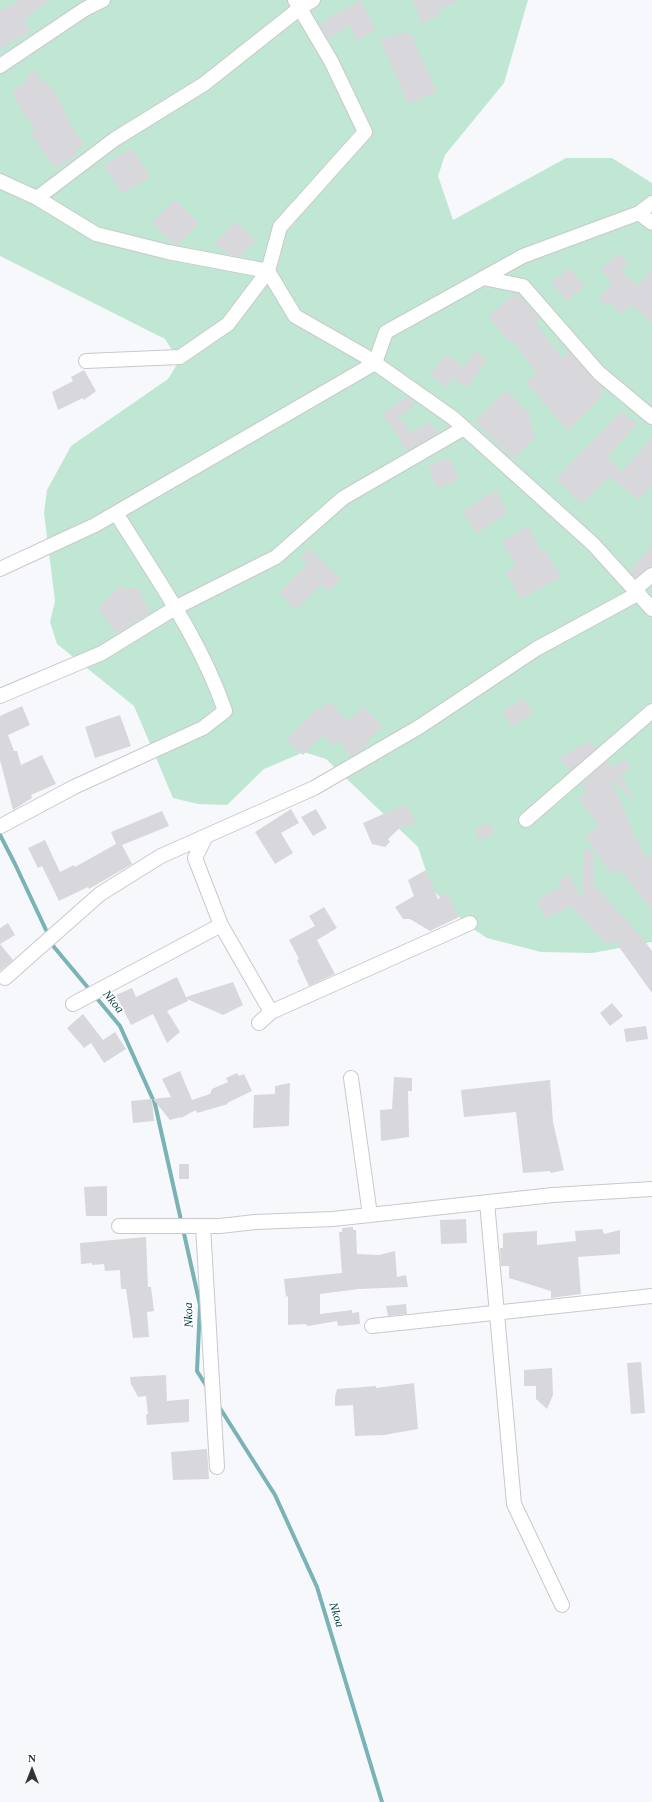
<!DOCTYPE html>
<html>
<head>
<meta charset="utf-8">
<style>
  body { margin:0 }
  #map { position:relative; width:652px; height:1802px; overflow:hidden; background:#f7f8fb; font-family:Georgia,serif }
  canvas { display:block }
  .north { position:absolute; left:12px; top:1750px; width:40px; height:40px; -webkit-text-stroke:3px #fff; paint-order:stroke; rotate:0deg; font-size:11px; font-weight:700; line-height:16px; text-align:center; color:#333334 }
  .north::after { content:''; display:block; margin:auto; width:14px; height:18px; background:#333334; clip-path:polygon(50% 0,100% 100%,50% 72%,0 100%) }
</style>
</head>
<body>
<div id="map">
<canvas width="652" height="1802"></canvas>
<div class="north">N</div>
</div>
<script>
const g = document.querySelector('canvas').getContext('2d');
g.lineJoin = 'round';
function fillPath(path, color) {
  g.fillStyle = color;
  g.fill(path, 'evenodd');
}
function stroke(path, color, width, dash) {
  g.strokeStyle = color;
  g.lineWidth = width;
  g.lineCap = dash ? 'butt' : 'round';
  g.setLineDash(dash || []);
  g.stroke(path);
}
function label(font, color, halo, rows, align = 'center') {
  g.font = font + ' Georgia,serif';
  g.lineWidth = 3.5;
  g.setLineDash([]);
  g.textBaseline = 'middle';
  g.strokeStyle = halo;
  g.fillStyle = color;
  for (const [text, x, y, turn = 0] of rows) {
    g.save();
    g.translate(x, y);
    g.rotate((+turn || 0) * Math.PI / 180);
    g.textAlign = isNaN(turn) ? turn : align;
    if (halo) g.strokeText(text, 0, 0);
    g.fillText(text, 0, 0);
    g.restore();
  }
}
fillPath(new Path2D(`
  M0,0H528L504,83L445,155L438,176L453,220L566,158H612L652,183V942L592,953L541,952L487,938L466,924L432,889L418,847L326,759L304,752L264,769L227,805L198,804L173,798L134,706L57,644L50,622L55,601L44,513L47,490L71,446L168,379L179,361L165,339L0,256Z`), '#c0e7d3');
stroke(new Path2D(`
  M0,835L15,864L54,947L120,1026L155,1104L200,1305L197,1371L207,1387
  M218,1405L275,1495L317,1587L382,1802`), '#79b3b6', 4);
fillPath(new Path2D(`
  M19,0H51L24,19L31,31L0,49V11Z
  M361,0L375,29L357,42L350,25L328,39L319,24Z
  M413,0H457V3L438,9L440,15L422,24Z
  M411,33L437,92L408,104L380,40L396,34Z
  M35,70L42,82H46L58,97L69,122L84,144L76,150L78,154L55,168L30,133L36,129L20,109L12,91L28,80L26,76Z
  M132,148L150,177L122,194L104,165Z
  M175,199L199,223L177,245L174,244L151,223Z
  M235,221L256,240L240,257L229,255L215,243Z
  M620,253L629,265L621,271L637,286L652,270V323L631,305L621,314L610,302L606,306L598,298L612,283L600,269Z
  M570,268L584,287L566,301L551,282Z
  M516,293L518,294L539,318L535,322L562,359L569,351L593,379L601,386L600,389L604,394L568,431L526,382L537,374L512,340L509,342L488,316Z
  M475,351L487,360L467,388L453,378L446,387L430,375L446,354L464,367Z
  M84,370L96,391L84,400L83,398L58,410L52,392L73,381L71,377Z
  M506,390L529,413L534,438L513,459L474,421Z
  M407,396L415,405L399,417L411,433L429,421L438,433L407,451L399,441L401,439L382,415Z
  M621,411L637,424L607,457L622,472L652,437V484L638,500L612,478L611,479L609,477L582,504L556,479Z
  M449,457L459,480L437,489L428,465Z
  M496,490L508,513L476,533L463,511Z
  M528,526L542,551L545,549L561,577L521,599L505,572L516,566L502,541Z
  M652,545V567L647,568L635,578L630,572Z
  M309,548L341,579L328,592L321,584L296,610L279,593L307,564L300,558Z
  M120,585L127,590L132,587L140,591L150,613L116,634L98,608Z
  M524,698L533,714L511,727L502,711Z
  M330,702L348,721L363,707L383,726L367,741L369,743L362,750L351,756L338,741L332,746L324,735L303,755L286,739L321,706L322,708Z
  M22,706L30,725L8,735L14,751H17L21,765L42,755L56,784L31,795L32,798L13,810L0,760V716Z
  M120,715L131,746L95,758L85,727Z
  M589,741L596,749L570,771L559,758Z
  M625,759L631,768L620,775L633,797L631,799L611,779L634,834L646,858L652,853V910L620,870L612,875L585,835L599,826L578,798L587,792L581,784L607,761L612,767Z
  M406,804L416,822L406,828L404,824L388,839L390,842L385,847L372,844L363,823Z
  M291,809L299,823L281,833L293,853L275,864L255,832Z
  M316,809L327,828L313,836L301,817Z
  M162,811L169,826L122,845L132,864L89,889L88,887L59,901L42,866L38,868L28,848L45,840L60,872L74,865L75,867L116,844L111,832Z
  M491,823L494,835L478,840L474,828Z
  M583,850H594V885L641,936L652,951V993L614,940L608,945L570,906L546,919L536,900L561,887L558,882L569,873L582,900Z
  M426,870L438,899L447,893L459,917L430,931L410,919H403L395,907L414,896L408,880Z
  M324,907L337,928L317,940L335,974L309,986L297,960L299,959L289,940L315,926L309,916Z
  M8,923L15,935L0,944L13,960L0,971V928Z
  M177,977L186,997L233,982L243,1005L223,1015L187,999L188,1001L167,1011L180,1032L167,1043L153,1014L131,1025L116,995L132,988L136,997Z
  M612,1003L623,1016L610,1026L600,1013Z
  M83,1014L103,1040L115,1032L126,1049L104,1063L91,1043L84,1048L67,1028Z
  M646,1026L648,1039L626,1042L624,1029Z
  M180,1071L192,1100L210,1094L212,1089L228,1082L226,1078L237,1073L239,1076L244,1074L252,1091L227,1103L228,1104L197,1113L196,1110L181,1118V1117L170,1120L153,1099L171,1097L162,1079Z
  M394,1077L412,1078V1091H408L409,1137L381,1141L380,1110L392,1109Z
  M550,1080L553,1122L564,1170L551,1173L550,1171L523,1173L516,1112L464,1117L461,1090Z
  M290,1083L289,1126L253,1128L254,1095L275,1094V1086Z
  M152,1099L154,1121L133,1123L131,1101Z
  M179,1164H189V1179H179Z
  M107,1186V1216H86L84,1187Z
  M466,1219L467,1243L441,1244L440,1220Z
  M353,1227V1230H356L357,1254L379,1255L395,1251L397,1277L406,1275L408,1287L359,1289L320,1294V1314L352,1310V1313L359,1312L360,1324L338,1326L337,1321L308,1326L305,1324L288,1325V1296L286,1297L284,1279L342,1273L339,1232H342V1228Z
  M602,1229L604,1234L620,1230V1254L578,1257L581,1294L551,1298V1291L509,1278V1266H501L500,1248H503V1233L537,1231V1245L576,1241L575,1231Z
  M146,1237L148,1287H151L154,1311L147,1312L149,1337L133,1338L126,1289H121L120,1270L105,1271L104,1264L92,1265V1263L81,1264L80,1243Z
  M406,1304L407,1314L388,1316L386,1306Z
  M641,1362L645,1413L631,1414L627,1363Z
  M552,1368L553,1395L547,1409L536,1399V1386H524V1370Z
  M166,1375L167,1401L189,1399V1422L147,1425L146,1415L148,1414L146,1396L138,1397L131,1384L130,1377Z
  M414,1383L418,1429L384,1435L355,1436L353,1405L335,1406V1397L337,1389L376,1386V1388Z
  M207,1449L209,1479L173,1480L171,1452Z`), '#d8d8dc');
const minor = new Path2D(`
  M0,66L85,9L103,0
  M0,181L37,198L96,234L168,252L268,271L295,316L365,356L453,418L593,544L652,609
  M37,198L115,139L204,84L300,8L313,0
  M639,213L652,203
  M483,278L523,286L599,373L652,417
  M86,361L180,357L228,324L268,271L280,227L365,132L331,61L295,0
  M0,569L95,525L375,363L386,332L523,256L639,213L652,223
  M635,589L652,575
  M0,696L102,653L175,608L276,557L343,498L464,428
  M526,820L652,711
  M1,826L74,787L203,728L225,711C201,640 155,576 116,513
  M5,978L100,894L161,856L206,836
  M73,1004L221,925
  M271,1012L221,925L195,858L206,836L314,788L419,727L536,649L639,593
  M259,1023L271,1012L470,923
  M351,1078L370,1215
  M487,1202L514,1504L562,1605
  M119,1226H220L255,1222L333,1219L553,1195L652,1189
  M203,1226L217,1467
  M372,1326L652,1296`);
stroke(minor, '#c8c9cc', 16);
stroke(minor, '#fff', 14);
label('italic 12px', '#033d3f', '#fff', [
  ["Nkoa",113,1002,50],
  ["Nkoa",189,1315,-91],
  ["Nkoa",336,1615,73]
]);
</script>
</body>
</html>
